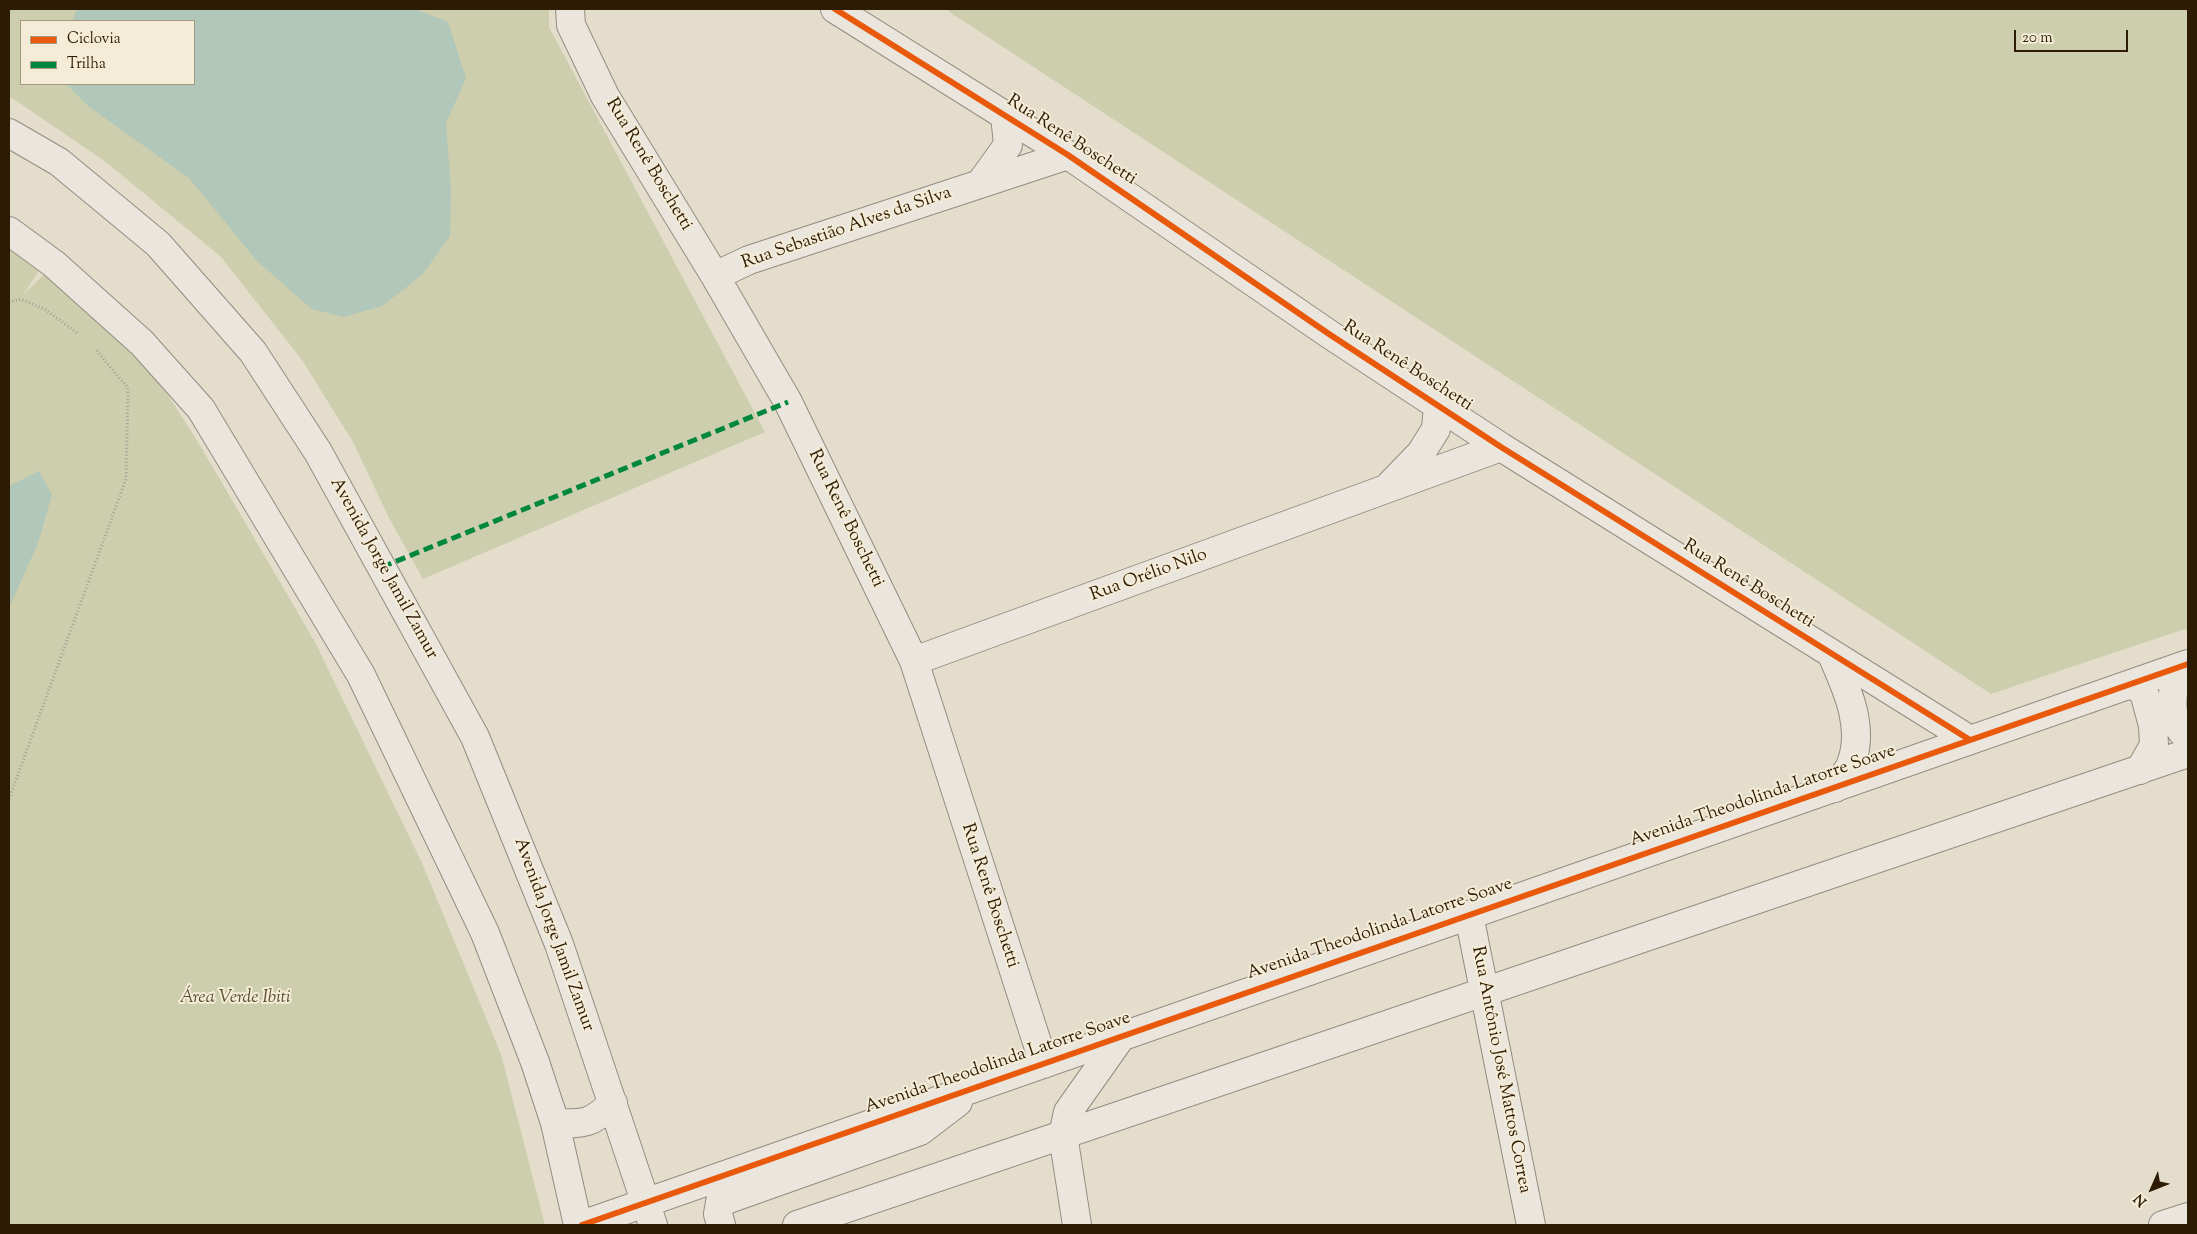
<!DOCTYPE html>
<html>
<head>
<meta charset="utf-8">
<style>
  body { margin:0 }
  #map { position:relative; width:2197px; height:1234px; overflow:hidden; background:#e4ddcc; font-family:"Sorts Mill Goudy",serif }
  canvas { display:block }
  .frame { position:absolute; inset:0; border:10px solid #2d1b03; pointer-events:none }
  .legend { position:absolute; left:20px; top:20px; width:175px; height:65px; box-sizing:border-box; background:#f5ecd7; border:1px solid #a59882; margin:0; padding:6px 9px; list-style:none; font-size:15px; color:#2d1b03 }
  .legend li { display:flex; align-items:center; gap:10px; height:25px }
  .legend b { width:25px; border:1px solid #a59882 }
  .north { position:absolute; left:2127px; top:1164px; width:50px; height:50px; -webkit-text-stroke:4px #f5ecd7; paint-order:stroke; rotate:226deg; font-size:14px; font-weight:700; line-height:20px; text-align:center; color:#2d1b03 }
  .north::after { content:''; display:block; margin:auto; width:18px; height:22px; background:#2d1b03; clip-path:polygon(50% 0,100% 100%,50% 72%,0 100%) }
  .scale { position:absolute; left:2014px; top:30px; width:114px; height:22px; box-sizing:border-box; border:2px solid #2d1b03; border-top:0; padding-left:6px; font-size:15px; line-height:18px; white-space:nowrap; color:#2d1b03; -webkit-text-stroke:4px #f5ecd7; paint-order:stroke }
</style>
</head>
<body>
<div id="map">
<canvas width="2197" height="1234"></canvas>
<div class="frame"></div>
<ul class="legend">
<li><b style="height:6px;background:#e8590c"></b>Ciclovia</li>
<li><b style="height:6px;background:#00873e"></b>Trilha</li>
</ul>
<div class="north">N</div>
<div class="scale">20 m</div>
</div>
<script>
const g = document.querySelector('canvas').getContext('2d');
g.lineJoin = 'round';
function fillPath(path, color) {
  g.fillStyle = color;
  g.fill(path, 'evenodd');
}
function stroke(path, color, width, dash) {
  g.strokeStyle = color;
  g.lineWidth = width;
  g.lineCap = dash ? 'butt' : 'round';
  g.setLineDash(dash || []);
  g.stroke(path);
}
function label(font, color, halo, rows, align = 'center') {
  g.font = font + ' "Sorts Mill Goudy",serif';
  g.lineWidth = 4;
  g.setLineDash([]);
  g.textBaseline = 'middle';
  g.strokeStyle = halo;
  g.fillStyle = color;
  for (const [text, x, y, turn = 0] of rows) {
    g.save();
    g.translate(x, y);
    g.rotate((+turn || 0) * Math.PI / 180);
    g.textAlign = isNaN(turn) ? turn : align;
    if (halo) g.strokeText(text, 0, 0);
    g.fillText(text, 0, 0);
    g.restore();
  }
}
fillPath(new Path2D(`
  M9,9H549V27L765,432L423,579L389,518L353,442L302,360L221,257L106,162L9,96ZM21,21H194V84H21Z
  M945,9H2188V628L1991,694Z
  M9,245L40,269L23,295L46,272L117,334L155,375L198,442L315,642L422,863L501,1054L545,1225H9Z`), '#cdcead');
fillPath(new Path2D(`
  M77,9H415L448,22L466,78L446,123L451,190L450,236L422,275L382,306L343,317L312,309L257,261L189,178L88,106L66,84H194V21H72Z
  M39,471L52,495L38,543L9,608V486Z`), '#b0c7ba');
const street = new Path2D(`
  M570,9L571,25L605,96L715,276L788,402L914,661L1044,1064
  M835,9L1068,155L1329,334L1501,447L1970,740
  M9,133L59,162L158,244L253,352L318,452L475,737L559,944L653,1225
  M980,184L1008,145L1005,115
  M9,231L54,264L142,343L201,409L361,675L485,933L535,1062L555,1123L578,1225
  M715,276L749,260L1068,155
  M1391,484L1421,453L1436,429L1438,405
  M1832,655C1847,689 1865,727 1851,764C1848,772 1840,780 1835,788
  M914,661L1501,447
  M2188,667L2175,678C2171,702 2169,721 2188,738
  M2132,684L2144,692L2153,726L2154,745L2140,770
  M1469,915L1531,1225
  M555,1123C585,1124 591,1124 613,1103
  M582,1225L2188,664
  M721,1225L718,1214L720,1202L920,1131L958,1102
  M797,1225L2188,753
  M1077,1225L1063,1135L1068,1112L1121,1037
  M2163,1225L2188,1217`);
stroke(street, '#938c80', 30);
stroke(new Path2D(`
  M9,302L21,299L46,310L77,333
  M9,799L126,479L128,388L96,350`), '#a5a096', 3, [1, 2.5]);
stroke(street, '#eae6de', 28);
stroke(new Path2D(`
  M382,567L788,402`), '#00873e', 5, [10, 5]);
stroke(new Path2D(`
  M835,9L1068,155L1329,334L1501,447L1970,740
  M582,1225L2188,664`), '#e8590c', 6);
label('18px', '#2d1b03', '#f5ecd7', [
  ["Rua Renê Boschetti",1071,141,33],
  ["Rua Renê Boschetti",648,165,59],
  ["Rua Sebastião Alves da Silva",847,229,-19],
  ["Rua Renê Boschetti",1407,367,33],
  ["Rua Renê Boschetti",845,519,64],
  ["Avenida Jorge Jamil Zamur",383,569,61],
  ["Rua Orélio Nilo",1149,576,-20],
  ["Rua Renê Boschetti",1748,585,32],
  ["Avenida Theodolinda Latorre Soave",1763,797,-19],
  ["Rua Renê Boschetti",989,896,72],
  ["Avenida Theodolinda Latorre Soave",1380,930,-19],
  ["Avenida Jorge Jamil Zamur",553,935,70],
  ["Avenida Theodolinda Latorre Soave",998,1064,-19],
  ["Rua Antônio José Mattos Correa",1500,1070,79]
]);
label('italic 18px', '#574d2e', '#f5ecd7', [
  ["Área Verde Ibiti",235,999]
]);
</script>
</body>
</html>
